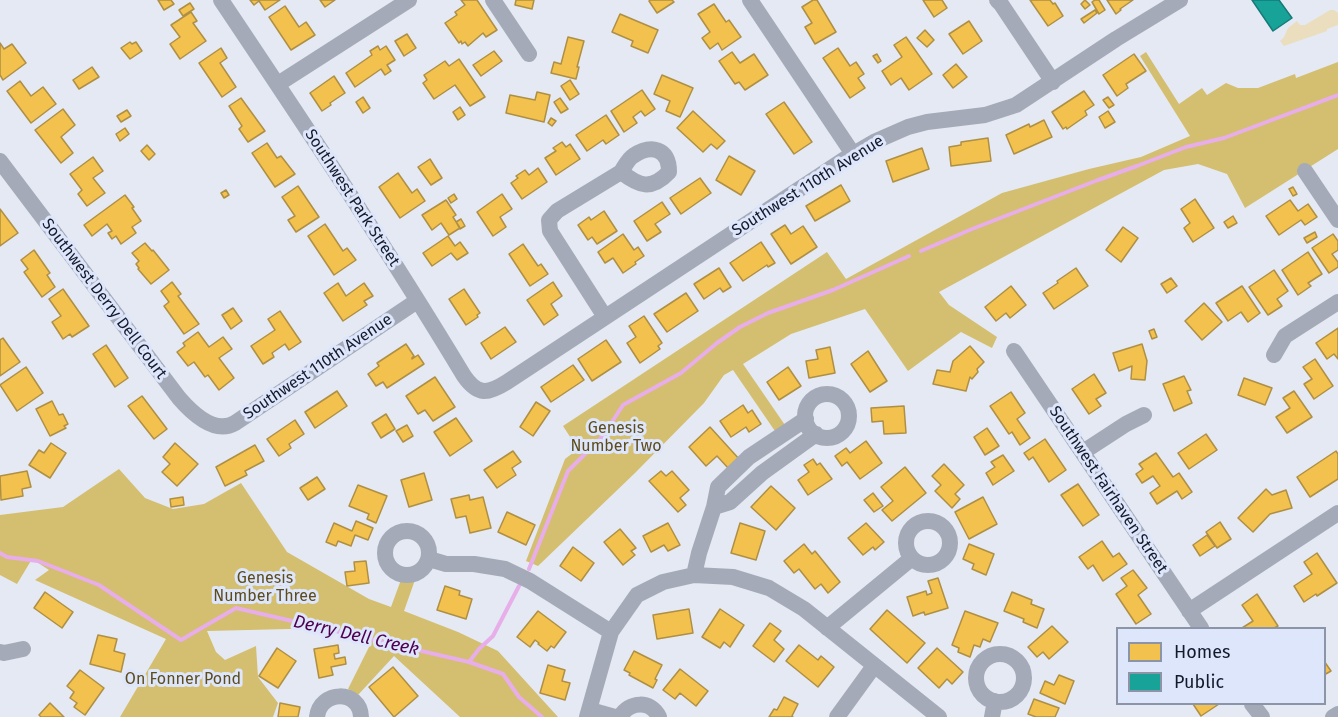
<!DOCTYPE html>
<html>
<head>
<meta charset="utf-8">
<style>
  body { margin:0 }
  #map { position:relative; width:1338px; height:717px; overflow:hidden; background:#e4e9f4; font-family:"Fira Sans",sans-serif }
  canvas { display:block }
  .legend { position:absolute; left:1116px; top:627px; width:210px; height:78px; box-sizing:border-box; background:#dde6fb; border:2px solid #8c94a8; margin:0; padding:8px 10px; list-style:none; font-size:18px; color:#131a2c }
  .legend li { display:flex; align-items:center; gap:12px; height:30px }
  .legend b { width:30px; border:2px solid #8c94a8 }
</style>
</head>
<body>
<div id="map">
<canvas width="1338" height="717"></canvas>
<ul class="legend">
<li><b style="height:16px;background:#f2c14e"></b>Homes</li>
<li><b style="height:16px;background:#17a398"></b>Public</li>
</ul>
</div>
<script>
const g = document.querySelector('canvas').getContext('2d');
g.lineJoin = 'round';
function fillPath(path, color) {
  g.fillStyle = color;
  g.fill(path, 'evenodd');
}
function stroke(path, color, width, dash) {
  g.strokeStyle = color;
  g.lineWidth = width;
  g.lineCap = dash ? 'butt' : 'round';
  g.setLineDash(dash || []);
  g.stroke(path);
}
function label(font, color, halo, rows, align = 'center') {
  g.font = font + ' "Fira Sans",sans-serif';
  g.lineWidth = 6;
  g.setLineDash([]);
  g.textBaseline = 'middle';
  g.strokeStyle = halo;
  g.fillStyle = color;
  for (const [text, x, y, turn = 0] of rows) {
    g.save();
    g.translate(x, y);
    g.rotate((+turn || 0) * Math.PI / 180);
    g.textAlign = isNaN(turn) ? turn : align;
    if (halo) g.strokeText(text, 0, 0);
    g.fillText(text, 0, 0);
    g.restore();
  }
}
fillPath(new Path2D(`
  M1330,10H1334L1338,13V25L1327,29V31L1284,46L1280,41L1284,37L1288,28L1297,21L1300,25H1305Z`), '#eadebe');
fillPath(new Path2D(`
  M1146,52L1179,104L1202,88L1207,95L1226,83L1238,88H1258L1295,74L1296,78L1338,62V149L1245,208L1227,174L1198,164L1164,170L939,292L949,305L997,337L992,348L961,332L908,371L865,309L791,334L743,364L787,428L777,434L733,370L724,375L704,403L635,473L538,566L526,561L565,459L578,449L563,426L827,252L846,279L1002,193L1089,169L1141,157L1190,136L1140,56Z
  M119,469L145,498L173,509L204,504L241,483L287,552L369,599L391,607L402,577H416L404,611L458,632L498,651L558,717H460L394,656L358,695L348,689L370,645L329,628L207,631L216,652L225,660L256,646L258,677L278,703L273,717H120L166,639L35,580L49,570L32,559L17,584L0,575V515L63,507Z`), '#d4be6f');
const homes = new Path2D(`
  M158,0H171L174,4L164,10Z
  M250,0H280L265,10L259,1L254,5Z
  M320,0H335L325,7Z
  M461,0H477L497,30L486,37L483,33L468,46L465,42L462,44L461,41L459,43L445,23L457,15L455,12L465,5Z
  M516,0H534L532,9L515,5Z
  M650,0H672L674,2L657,13L649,1Z
  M813,0H817L836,32L815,44L805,27L812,23L802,7Z
  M923,0H942L947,8L934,17Z
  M1030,0H1050L1053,4L1055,3L1063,16L1048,26Z
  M1085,0L1090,5L1085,9L1081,4Z
  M1095,0H1099L1105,10L1099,14L1092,2Z
  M1107,0H1133L1120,9L1121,10L1116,14Z
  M190,3L194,9L183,16L179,10Z
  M714,4L726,22L729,20L741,37L722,50L718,43L710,49L702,38L710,32L698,14Z
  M285,6L299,27L306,22L315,35L291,50L269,17Z
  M1095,10L1097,13L1084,23L1081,19Z
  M191,12L197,21L193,23L206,41L180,59L170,44L180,37L171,25Z
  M620,14L658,30L648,53L631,46L633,41L612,32Z
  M969,21L982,41L963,54L949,34Z
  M925,30L934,40L927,47L917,38Z
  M407,34L416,48L404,56L395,41Z
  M568,37L584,41L577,67H579L576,79L551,73L554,62L561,64Z
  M906,37L932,74L909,90L901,78L891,85L882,71L902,57L894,45Z
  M130,42L132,44L136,42L142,51L130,59L121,48Z
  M0,43L4,49L12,44L26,63L3,80L0,75Z
  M378,46L380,50L386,46L395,60L387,65L391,71L385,75L381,69L355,87L346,73L372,55L370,51Z
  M221,48L227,58L220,63L236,87L222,97L199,63Z
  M838,48L850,66L856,62L864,74L858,78L865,88L850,98L823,58Z
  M494,51L502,61L481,76L473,65Z
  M732,52L740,63L754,54L768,75L745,90L739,82L735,84L719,61Z
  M877,54L881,61L878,63L873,56Z
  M1134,54L1146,71L1126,84L1128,88L1117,96L1103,75Z
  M459,59L485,97L470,106L455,85L434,99L423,83L427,80L424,75L445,61L449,66Z
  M956,64L967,77L953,88L943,75Z
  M92,67L99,77L79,89L73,80Z
  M662,75L693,88L680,117L666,111L670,101L654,94Z
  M334,76L345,93L330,103L331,105L322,111L310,93Z
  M570,80L579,94L570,100L561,86Z
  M20,81L31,96L43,87L56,104L31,123L7,91Z
  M642,90L655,109L645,116L641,111L633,117L637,123L624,132L611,111Z
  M1084,91L1094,105L1085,111L1087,115L1067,129L1066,127L1063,129L1052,112Z
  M537,92L550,95L544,122L506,113L510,95L535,100Z
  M363,97L370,108L363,113L356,102Z
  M1108,97L1114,105L1109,108L1103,100Z
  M241,98L265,131L248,142L239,129L242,126L229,106Z
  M560,98L568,109L561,113L554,102Z
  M784,102L812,142L794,154L766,114Z
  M460,107L465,115L458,120L453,112Z
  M63,109L75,125L61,137L73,153L61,163L35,130Z
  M127,110L131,116L121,122L117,116Z
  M693,111L725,141L717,149L711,144L703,152L677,128Z
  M1108,111L1115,122L1105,128L1099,117Z
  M606,115L619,135L606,144L603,140L587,151L576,135Z
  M551,118L556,121L552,126L548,123Z
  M1044,120L1052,137L1014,154L1006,135L1029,124L1030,127Z
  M125,128L129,134L120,141L116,134Z
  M988,138L991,161L951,166L949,147L961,145V142Z
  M562,142L566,147L570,144L580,159L556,175L545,158L556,151L553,148Z
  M267,143L277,158L281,156L295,174L275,187L252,153Z
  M147,145L155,154L149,160L141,151Z
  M922,148L929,169L893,182L886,161Z
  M729,156L755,171L741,195L716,180Z
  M93,157L103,171L93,178L105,193L87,206L78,194L82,190L70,174Z
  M430,159L442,178L431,185L418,167Z
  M538,168L547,182L522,199L511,183L518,178L516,176L525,170L529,175Z
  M398,173L412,193L417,189L425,201L400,218L379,187Z
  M700,178L711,193L681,214L670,198Z
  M841,185L850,201L815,221L806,206Z
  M298,186L319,217L296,232L288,220L295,216L282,197Z
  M1293,187L1297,194L1293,196L1289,189Z
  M226,190L229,195L224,198L221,193Z
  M454,194L457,199L451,203L448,198Z
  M502,194L512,209L500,217L506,227L493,236L477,212Z
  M125,195L134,207L132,208L141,221L132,227L136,233L121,244L116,236L112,239L108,233L112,231L107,224L92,236L84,225Z
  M1195,199L1214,228L1193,242L1184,228L1190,223L1181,209Z
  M446,200L456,215L453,217L460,228L449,235L441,223L432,230L422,215Z
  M1290,200L1298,211L1308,204L1317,217L1305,225L1301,220L1279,235L1266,216Z
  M662,202L670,214L655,224L661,232L647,241L634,221Z
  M0,209L18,233L0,246Z
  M604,211L617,231L597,244L592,237L588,240L578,225L589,217L591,220Z
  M1233,216L1237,223L1228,228L1224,222Z
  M461,219L465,226L460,229L456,222Z
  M325,224L343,251L347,248L356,260L334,275L308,236Z
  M785,225L791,234L803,226L817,247L791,264L771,234Z
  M1123,227L1138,238L1121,262L1106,250Z
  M1315,232L1317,237L1307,243L1304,238Z
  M623,234L634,250L638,247L644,256L635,262L636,264L623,273L613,258L605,263L598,252Z
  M1333,234L1338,241V250L1332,254L1338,262V267L1329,273L1312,248Z
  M448,236L455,246L460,242L468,253L457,260L451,253L432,266L423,253Z
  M761,242L775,263L768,267L767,265L743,281L730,263Z
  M145,243L152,251L153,250L169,270L151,284L138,269L139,268L136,264L139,261L132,253Z
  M523,244L538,266L541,264L548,274L530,286L509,254Z
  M34,250L50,273L47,275L55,287L42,297L24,272L28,269L21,260Z
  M1308,252L1322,274L1308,283L1311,286L1298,295L1282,270Z
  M719,268L731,287L723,292L720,288L704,299L694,284Z
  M1076,268L1088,286L1054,309L1043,293L1058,283L1057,281Z
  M1274,270L1288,291L1277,299L1282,306L1268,315L1249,287Z
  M1171,278L1177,286L1167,293L1161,284Z
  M172,282L181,294L178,296L199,324L184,334L164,306L169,302L161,291Z
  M553,282L562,296L551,304L558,315L544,325L527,300Z
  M338,283L346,296L364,283L373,296L364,301L367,305L343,321L324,293Z
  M1011,286L1026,305L1010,318L1006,313L996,321L985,307Z
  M1242,286L1260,313L1248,322L1241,312L1228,321L1216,303Z
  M63,289L89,326L72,337L70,334L63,339L52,322L61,316L49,299Z
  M464,289L480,313L477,315L478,317L466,325L449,299Z
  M686,293L698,311L667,332L654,314Z
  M1204,303L1222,322L1202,340L1185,321Z
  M233,308L242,321L231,329L222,315Z
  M280,311L301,342L289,350L285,344L272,353L274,357L263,364L251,346L275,330L268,319Z
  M644,316L662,343L658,346L660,349L640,363L627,343L636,337L629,326Z
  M505,327L516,342L491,359L481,343Z
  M1338,328V359L1334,354L1327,359L1316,343Z
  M1154,329L1157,337L1152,339L1149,331Z
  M198,332L209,347L223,337L232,349L219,358L234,378L219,390L208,375L205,377L194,362L188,366L177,352L185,346L183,343Z
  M3,338L20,362L0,376V340Z
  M606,340L621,362L592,381L578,359Z
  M406,344L414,356L412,358V359L418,355L424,364L387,388L383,382L376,386L368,374L379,366L377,363Z
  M1142,344L1147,361L1145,380L1131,379L1132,366L1119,371L1113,353Z
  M106,345L128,378L115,387L93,354Z
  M970,346L984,362L977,369L978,372L972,379L970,377L966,391L933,384L937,370L950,372L953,361Z
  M830,347L835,373L809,378L806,361L818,359L816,350Z
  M868,351L887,381L870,392L851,364Z
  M1315,359L1333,386L1314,399L1304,384L1312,379L1303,367Z
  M573,365L584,380L551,402L541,387Z
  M26,367L43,393L17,411L0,385Z
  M788,367L801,386L779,400L767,382Z
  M1094,374L1106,393L1096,399L1101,406L1089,414L1072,389Z
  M1184,376L1191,390L1187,391L1192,403L1174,411L1163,384Z
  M435,377L455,407L433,421L425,410L418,414L406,396Z
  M1244,378L1272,388L1265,405L1238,395Z
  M337,391L347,406L315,428L305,412Z
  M1294,391L1312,417L1287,433L1276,417L1290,408L1283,398Z
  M1011,392L1025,413L1017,419L1030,438L1020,445L1012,432L1009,434L990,406Z
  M142,396L167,429L154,439L128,406Z
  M52,401L59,415L63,414L68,424L64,426L66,428L50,436L36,409Z
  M536,402L550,411L533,436L520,427Z
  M743,405L748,413L752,410L761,424L749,432L746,427L731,437L720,421Z
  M904,406L906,433L884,434L883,421L872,422L871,408Z
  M386,414L395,429L381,438L372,423Z
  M456,418L472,441L450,456L434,432Z
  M295,420L304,434L289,444L291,448L279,456L267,439Z
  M407,425L413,436L403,442L396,431Z
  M710,427L740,460L729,469L717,456L706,466L689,447Z
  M987,428L999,446L985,455L974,437Z
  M1206,434L1217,450L1189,469L1178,453Z
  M1045,439L1066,470L1049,482L1033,457L1029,460L1024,453Z
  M866,441L882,463L860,479L847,462L842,466L835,456L846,448L850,453Z
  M51,443L66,453L50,478L29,465L39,450L44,453Z
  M175,443L198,464L177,486L162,472L170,464L163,457Z
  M255,445L264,461L245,471L247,475L225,486L216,467Z
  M513,451L521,462L512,468L516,475L497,488L484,470Z
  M1336,451L1338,454V479L1310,497L1297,477Z
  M1156,453L1173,477L1179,473L1192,492L1182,499L1177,491L1157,504L1150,493L1160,486L1153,476L1142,483L1136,474L1143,469L1139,464Z
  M1003,455L1014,471L993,485L986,473L995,467L991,462Z
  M813,459L817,465L820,463L832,479L808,495L798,480L809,472L804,465Z
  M944,464L964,485L955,494L960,499L952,508L935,491L941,485L932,476Z
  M905,467L926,493L892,521L882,510L893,501L881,487Z
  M27,471L31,487L22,489L23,496L1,500L0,476Z
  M661,471L666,476L672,471L689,490L680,498L686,505L678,512L649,481Z
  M424,473L432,500L409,507L401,480Z
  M317,477L325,489L308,500L300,488Z
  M1078,484L1099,515L1083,526L1061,495Z
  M358,485L387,496L376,523L367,519L369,514L349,506Z
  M771,486L795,508L776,530L751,507Z
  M1266,489L1272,495L1286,490L1292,508L1270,514L1253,532L1238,518Z
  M873,493L883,506L874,512L864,500Z
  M469,495L470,500L483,497L491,528L470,533L466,516L456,518L451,499Z
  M183,497L184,505L171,507L170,499Z
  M983,497L997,524L969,539L955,512Z
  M507,512L535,525L526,545L498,532Z
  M356,521L373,528L368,540L355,535L351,546L338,541L336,546L326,542L334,523L352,531Z
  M1220,522L1231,539L1217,548L1206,532Z
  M668,523L680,545L668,551L664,545L651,552L643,536Z
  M740,523L765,531L756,560L731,553Z
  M866,523L884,542L875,550L873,547L863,555L848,538Z
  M620,529L636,548L631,551L635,555L623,565L604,542Z
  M1207,535L1215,546L1200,556L1193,545Z
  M1102,541L1113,557L1119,553L1127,564L1103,581L1093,565L1088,569L1079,557Z
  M804,544L812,554L815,551L840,582L828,593L821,584L815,589L799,569L794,573L784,561Z
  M969,544L994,554L986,575L972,569L974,564L963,559Z
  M573,547L594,563L581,581L560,566Z
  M1317,553L1337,583L1317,596L1316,594L1304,602L1294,586L1312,574L1304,562Z
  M366,561L369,583L347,586L345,572L355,571L354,562Z
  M1133,570L1147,588L1138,595L1151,614L1136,624L1116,594L1127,586L1121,578Z
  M938,578L948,608L925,615L924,612L913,616L907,597L926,591L927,595L932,593L928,581Z
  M445,586L460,591L459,595L472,599L466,619L437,610Z
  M45,592L73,612L62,628L34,608Z
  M1012,592L1032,600L1031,604L1044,609L1037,628L1023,622L1024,619L1004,611Z
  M1257,594L1278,626L1274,628H1242L1253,621L1242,605Z
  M689,609L693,633L657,639L653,615Z
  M720,609L744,625L730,647L724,642L720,648L702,637Z
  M887,610L925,643L907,663L870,629Z
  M538,611L566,632L554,648L551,646L547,651L538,644L539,643L535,640L530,647L517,637Z
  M965,611L998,623L990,642L983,639L980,647L974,645L970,657L958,652L959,648L952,645Z
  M770,623L781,631L774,640L784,649L774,662L753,646Z
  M1052,626L1068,642L1049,659L1043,652L1037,657L1028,647Z
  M98,635L117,639L114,651L125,654L121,672L90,664Z
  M338,645L339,653L334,654L335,659L345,657L346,664L331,667L333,675L319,678L314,649Z
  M799,645L818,660L821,656L834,667L818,687L786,661Z
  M277,648L296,661L278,688L259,676Z
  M937,648L963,672L952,684L947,679L939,688L918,668Z
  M634,651L662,665L655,679L657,680L653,688L629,675L630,673L624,670Z
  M1324,661L1331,671L1324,675Z
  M548,665L565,670L562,681L570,683L565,700L540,693Z
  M393,667L418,696L394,717L369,687Z
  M680,669L708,691L696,706L680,693L675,699L663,690Z
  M80,670L104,688L85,715L74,707L77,703L70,698L74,692L67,686Z
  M1059,675L1074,681L1065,704L1040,693L1045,681L1054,685Z
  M784,697L798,704L792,716L793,717H769L774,709L777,710Z
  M1034,699L1059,708L1055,717H1036L1028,714Z
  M50,703L64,717H41L39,715Z
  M280,703L300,707L298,717H278Z
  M1193,704H1219L1201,716Z`);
fillPath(homes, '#f2c14e');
stroke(homes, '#af8f44', 1.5);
const public = new Path2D(`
  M1252,0H1279L1292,18L1273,31Z`);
fillPath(public, '#17a398');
stroke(public, '#167a78', 1.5);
stroke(new Path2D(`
  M921,251L972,229L1098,180L1137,166L1186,147L1224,138L1338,95
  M0,553L7,557L38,561L99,585L181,640L236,608L469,662L503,674L519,697L542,717
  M529,569L568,471L603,436L623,405L681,373L717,343L740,327L768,313L833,290L909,256
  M469,662L479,649L493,636L519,586`), '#e7aee9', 4);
stroke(new Path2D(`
  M221,0C304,124 387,248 464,376C478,396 488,394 507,382L845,159L876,141L908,127L927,122L985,115L1016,105L1116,39L1180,0
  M493,0L529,54
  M750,0L853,154
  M997,0L1001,4L1053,82
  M278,84L409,0
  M0,161L179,398C192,413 214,435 235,423L417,301
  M1305,171L1338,220
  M605,317L550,231L549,220L557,211L621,172C639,186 651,191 669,172C669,148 651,144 633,156C628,159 625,166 621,172
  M1014,351L1201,628
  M1274,355L1285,336L1338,302
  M805 416a22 22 0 1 1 44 0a22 22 0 1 1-44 0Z
  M1083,452L1126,424L1144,415
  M714,507L730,502L762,473L816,434
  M906 543a22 22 0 1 1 44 0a22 22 0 1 1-44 0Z
  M385 553a22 22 0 1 1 44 0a22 22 0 1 1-44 0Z
  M429,559L446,564H474L505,569L530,581L611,632
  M694,575L699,553L714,507L718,487L749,457L806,419
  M1189,611L1338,513
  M827,628L912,558
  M0,652L4,653L23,649
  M976 678a24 24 0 1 1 48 0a24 24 0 1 1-48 0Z
  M1252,704L1262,717
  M590,710L615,717
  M317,717C320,690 360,689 361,717
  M587,717L611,632L637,595L663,582L694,575L733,577L769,588L804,609L939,717
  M620,717C629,701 651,700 659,717
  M837,717L874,666
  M992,717L995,701
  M1333,717L1338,714`), '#a5aab8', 16);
label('16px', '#131a2c', '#dde6fb', [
  ["Southwest 110th Avenue",808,186,-32],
  ["Southwest Park Street",352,198,57],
  ["Southwest Derry Dell Court",104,299,53],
  ["Southwest 110th Avenue",318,367,-34],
  ["Southwest Fairhaven Street",1108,490,56]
]);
label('16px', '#5d4b1b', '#dde6fb', [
  ["Genesis",616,429],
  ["Number Two",616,447],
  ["Genesis",265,579],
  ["Number Three",265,597],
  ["On Fonner Pond",183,680]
]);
label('italic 18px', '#500050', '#dde6fb', [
  ["Derry Dell Creek",356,636,13]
]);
</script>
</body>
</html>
